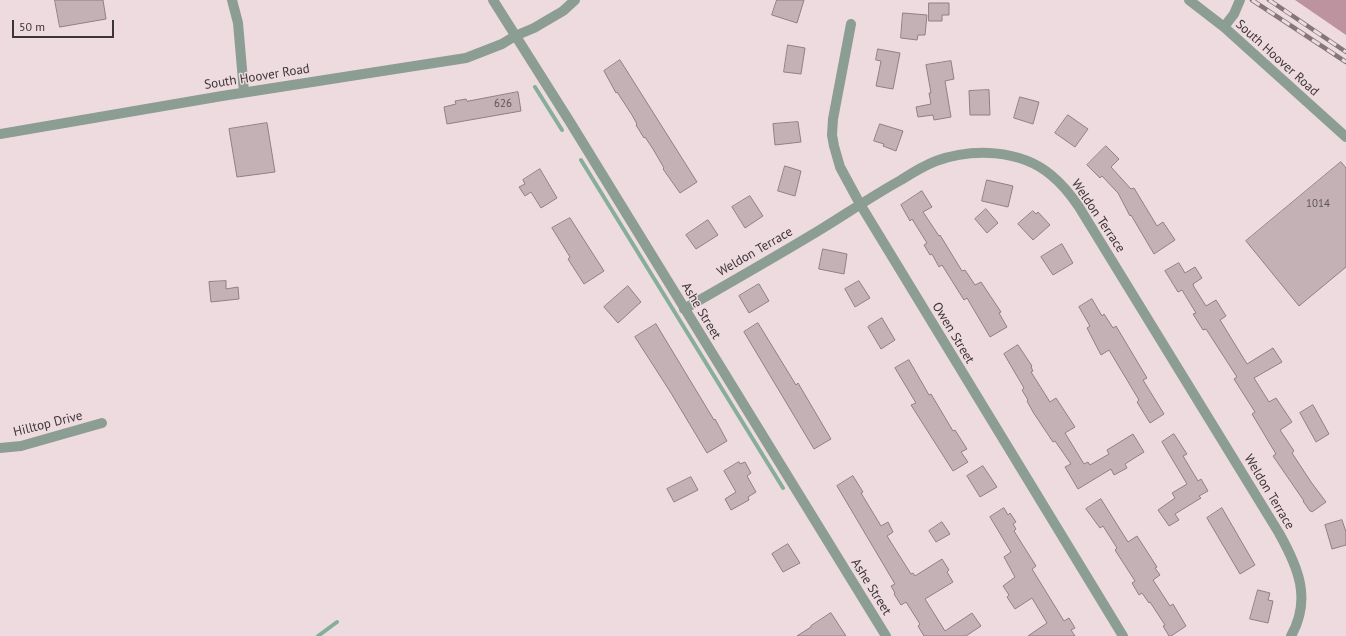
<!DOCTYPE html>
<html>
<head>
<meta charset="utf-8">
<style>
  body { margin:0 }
  #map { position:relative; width:1346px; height:636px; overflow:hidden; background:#eedbe0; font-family:"PT Sans",sans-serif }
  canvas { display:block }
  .scale { position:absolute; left:12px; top:20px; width:102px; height:18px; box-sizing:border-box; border:2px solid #3c3537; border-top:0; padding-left:5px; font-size:12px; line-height:14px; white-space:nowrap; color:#3c3537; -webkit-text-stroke:3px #eedbe0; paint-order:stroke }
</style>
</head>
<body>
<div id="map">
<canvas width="1346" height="636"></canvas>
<div class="scale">50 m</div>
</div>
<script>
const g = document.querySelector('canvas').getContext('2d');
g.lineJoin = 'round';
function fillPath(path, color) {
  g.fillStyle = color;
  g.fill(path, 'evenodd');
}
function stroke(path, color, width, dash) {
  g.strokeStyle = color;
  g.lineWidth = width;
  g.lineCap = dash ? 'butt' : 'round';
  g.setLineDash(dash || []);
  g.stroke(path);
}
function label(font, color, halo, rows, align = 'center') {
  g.font = font + ' "PT Sans",sans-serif';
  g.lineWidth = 3;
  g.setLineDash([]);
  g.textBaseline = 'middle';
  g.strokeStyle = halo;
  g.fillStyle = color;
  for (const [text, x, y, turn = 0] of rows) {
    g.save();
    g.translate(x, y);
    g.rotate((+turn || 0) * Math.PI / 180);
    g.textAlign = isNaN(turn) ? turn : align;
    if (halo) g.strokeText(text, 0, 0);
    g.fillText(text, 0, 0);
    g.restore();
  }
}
fillPath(new Path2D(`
  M1295,0H1346V35Z`), '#bc939f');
stroke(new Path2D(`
  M535,87L562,130
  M581,160L783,488
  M318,636L337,622`), '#87ae99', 4);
const building = new Path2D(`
  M55,0H103L106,19L60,27Z
  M777,0H804L797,23L772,15Z
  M929,3H949V15H942V21H929Z
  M903,13L927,15L925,35H918L917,40L901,38Z
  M788,45L805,48L801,74L784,72Z
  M878,49L900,53L893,89L876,86L881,61L876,60Z
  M620,60L697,182L680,193L663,169L664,168L653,149L645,137L644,138L636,125L637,124L632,115L617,92L616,93L604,71Z
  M951,61L954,79L945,81L951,117L934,120L933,115L918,117L916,107L931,104L929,93H931L926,65Z
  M989,90L990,115H970L969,91Z
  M518,92L521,111L447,124L444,107L456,104L455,101L466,99L467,101Z
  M1020,97L1039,102L1033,124L1014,118Z
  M1068,115L1088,129L1075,147L1055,133Z
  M798,122L801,142L775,145L773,124Z
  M267,123L275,172L237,177L229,129Z
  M880,124L903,131L896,151L883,146L884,144L874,141Z
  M1106,146L1119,159L1111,167L1131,189L1134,188L1157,226L1163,222L1175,240L1154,254L1131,215L1130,216L1118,193L1102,176L1100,178L1087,165Z
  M1341,162L1346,168V267L1299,306L1246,241Z
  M785,166L801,171L795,196L778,191Z
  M540,169L557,198L541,208L531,192L525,196L519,187L525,184L523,180Z
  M987,180L1013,186L1008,207L982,201Z
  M922,191L932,207L923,212L939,236L940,235L962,271L965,270L975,285L981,282L1001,312L999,313L1007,327L990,337L967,298L964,300L942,265L939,267L932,254L930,255L924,245L927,243L912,219L910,221L901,205Z
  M750,196L763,216L745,228L732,207Z
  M986,209L998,223L987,233L975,219Z
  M1033,211L1036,214L1038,212L1050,225L1033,240L1018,224Z
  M570,218L604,271L584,284L568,259L570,257L552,228Z
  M708,220L718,235L696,249L686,235Z
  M1062,244L1073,263L1053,275L1041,257Z
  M823,249L847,254L844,274L819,269Z
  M1179,263L1185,273L1195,267L1202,278L1193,284L1194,287L1206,306L1216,300L1226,316L1220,320L1247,364L1273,348L1282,362L1254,378L1269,402L1276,398L1292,422L1280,430L1294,451L1292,453L1311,482L1326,502L1312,512L1311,511H1310L1303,501H1304L1273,456L1276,454L1252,414L1255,412L1234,379L1237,377L1206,329L1203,330L1193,314L1196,313L1182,290L1178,292L1165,271Z
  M226,281V289L238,287L239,299L211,302L209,282Z
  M859,281L870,298L855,307L845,289Z
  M759,284L769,301L749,313L739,296Z
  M628,286L641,302L618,323L604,307Z
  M1092,299L1102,316L1104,314L1113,328L1116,326L1147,378L1143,380L1164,414L1150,423L1137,402L1139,400L1109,350L1101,355L1087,328L1090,326L1079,307Z
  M882,318L895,340L881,349L868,327Z
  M758,323L796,385L798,383L831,439L814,449L744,332Z
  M656,324L714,420L715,419L727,441L707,453L671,393L635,337Z
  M1018,345L1032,366L1031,367L1033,371L1031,372L1050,402L1056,398L1075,427L1065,433L1084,464L1088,462L1090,465L1109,454L1107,450L1133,434L1144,452L1125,464L1127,468L1114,475L1111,469L1078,489L1065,467L1071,464L1055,441L1053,442L1033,412L1027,401L1028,400L1022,390L1024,388L1004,354Z
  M909,360L929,395L931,394L953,431L955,430L967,449L961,452L968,462L953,471L911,405L916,403L895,368Z
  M1313,405L1329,434L1316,442L1300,413Z
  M1174,434L1187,454L1183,456L1198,481L1201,479L1208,491L1199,496L1201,498L1175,514L1179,520L1169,526L1158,510L1175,498L1172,493L1187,484L1162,442Z
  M739,462L740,464L745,462L751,473L747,476L756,492L748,497L749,500L731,510L725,499L736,492L724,471Z
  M983,466L997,487L980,497L967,476Z
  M853,476L863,492L861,493L881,526L888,522L893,532L887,536L911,574L913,573L915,576L942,559L949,570L947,572L953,582L925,599L945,631L972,613L981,626L966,636H924L918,626L920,624L906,602L901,605L894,594L895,593L891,586L895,584L837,486Z
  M691,477L698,490L674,502L667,489Z
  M1101,499L1128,542L1137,536L1157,567L1155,568L1160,575L1153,580L1170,606L1173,604L1186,626L1171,636H1169L1163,626L1165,625L1150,602L1149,603L1142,593L1139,595L1132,583L1135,581L1115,550L1117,548L1103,526L1100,528L1086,509Z
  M1004,508L1008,515L1010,513L1016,522L1013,524L1016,529L1014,531L1036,566L1032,569L1064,621L1069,618L1075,628L1071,630L1075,636H1028L1047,623L1032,598L1015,609L1007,597L1009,595L1003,586L1015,577L1004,557L1011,552L990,517Z
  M1222,508L1255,565L1240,574L1207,518Z
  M1342,520L1346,532V545L1332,549L1325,525Z
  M942,522L950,534L936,542L929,531Z
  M788,544L800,563L783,572L772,554Z
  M1258,590L1270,593L1268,600L1273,601L1268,623L1250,619Z
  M831,613L846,636H797L811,627V626Z`);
fillPath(building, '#c3b1b6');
stroke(building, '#907f83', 1);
stroke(new Path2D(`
  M232,0L238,23L244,92
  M493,0L570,122L886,636
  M1189,0L1224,27L1346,137
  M851,24L833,119L832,135L834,146L840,167L860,204L1123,636
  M1224,27L1234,14L1240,0
  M0,134L222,96L466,58L502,44L515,36L534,28L563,11L575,0
  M684,309C731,282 777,256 823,228C849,212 874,195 901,180C912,173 923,166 936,161C972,148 1020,149 1051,175C1062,184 1071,195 1079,207L1279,533C1298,567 1312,599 1291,636
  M0,448L21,446L102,423`), '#8c9d93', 10);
const rail = new Path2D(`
  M1252,0L1346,62
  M1269,0L1346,52`);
stroke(rail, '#83777b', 4.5);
stroke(rail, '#eedbe0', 3, [9]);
label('11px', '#5e5457', null, [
  ["626",503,104],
  ["1014",1318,204]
]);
label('13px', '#3c3537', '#eedbe0', [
  ["South Hoover Road",1277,58,42],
  ["South Hoover Road",257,77,-9],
  ["Weldon Terrace",1098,216,56],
  ["Weldon Terrace",755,252,-30],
  ["Ashe Street",701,311,59],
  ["Owen Street",953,333,59],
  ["Hilltop Drive",48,424,-14],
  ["Weldon Terrace",1269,492,59],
  ["Ashe Street",871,587,58]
]);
</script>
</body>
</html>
